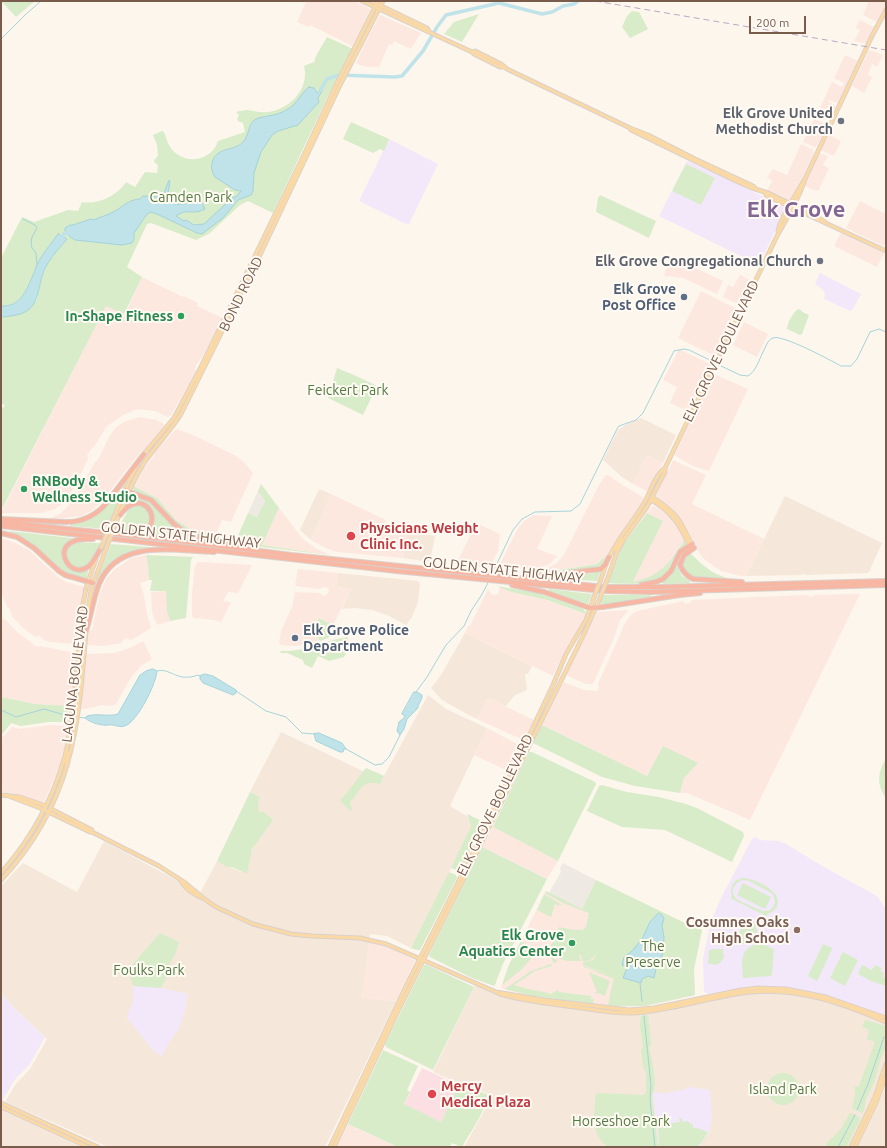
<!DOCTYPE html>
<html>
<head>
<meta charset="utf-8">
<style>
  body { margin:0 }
  #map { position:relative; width:887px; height:1148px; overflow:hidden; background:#fdf6ec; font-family:Ubuntu,sans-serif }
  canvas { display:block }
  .frame { position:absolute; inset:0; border:2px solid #7a5c4d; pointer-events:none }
  .scale { position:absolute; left:749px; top:16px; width:57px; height:18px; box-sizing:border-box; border:2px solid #7a5c4d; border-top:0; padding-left:5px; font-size:12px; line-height:14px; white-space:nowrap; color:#7a5c4d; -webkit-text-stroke:3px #fffaf3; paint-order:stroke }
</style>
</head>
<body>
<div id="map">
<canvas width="887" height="1148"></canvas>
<div class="frame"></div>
<div class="scale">200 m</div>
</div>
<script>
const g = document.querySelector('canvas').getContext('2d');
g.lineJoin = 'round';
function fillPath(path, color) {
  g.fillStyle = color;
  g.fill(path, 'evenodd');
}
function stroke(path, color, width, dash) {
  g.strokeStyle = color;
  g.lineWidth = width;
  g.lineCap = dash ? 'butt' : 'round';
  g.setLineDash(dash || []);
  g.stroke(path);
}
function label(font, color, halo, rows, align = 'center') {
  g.font = font + ' Ubuntu,sans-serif';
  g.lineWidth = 4;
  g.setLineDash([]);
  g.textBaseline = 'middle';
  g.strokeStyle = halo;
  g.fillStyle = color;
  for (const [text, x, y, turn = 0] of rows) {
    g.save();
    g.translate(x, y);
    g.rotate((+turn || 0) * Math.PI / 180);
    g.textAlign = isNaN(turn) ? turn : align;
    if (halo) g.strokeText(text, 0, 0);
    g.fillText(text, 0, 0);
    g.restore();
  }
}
fillPath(new Path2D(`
  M641,418L676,435L663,463L649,456L646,457L633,484L622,477L603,460L618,430L625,425Z
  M319,489L331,494L311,540L300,530Z
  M785,496L882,543L869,572L867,573L808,575L802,574L801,575L746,576Z
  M408,531L435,536L430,562L403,558Z
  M338,573L418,581L420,584L418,602L412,617L406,625L387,615L372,610L355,608L342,609L351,589L336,587Z
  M465,633L532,666L528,674H525L527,690L515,695L506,706L488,698L477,719L465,713L442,700L431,688L441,675Z
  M428,695L446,709L487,728L450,806L467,816L471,826L461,849L411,948L387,936L370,934L362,998L396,1001L325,1147H108L61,1126L5,1102L15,1085L30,1069L47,1039L13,1007L1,993V886L23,863L77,892L104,841L200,893L217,861L241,872L256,842L260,812L257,807L260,797L250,792L281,732L363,771L366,768L384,776Z
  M476,983L514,998L606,1011L646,1012L742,993L786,992L791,990L869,1013L886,1020V1064L875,1097L851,1147H464L484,1111L490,1094L461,1084L433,1072Z
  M886,1085V1147H858L878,1105Z
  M1,1110L81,1147H1Z`), '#f5e8da');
fillPath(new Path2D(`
  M306,1H354L369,8L370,10L354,47L310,25L308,27L297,22Z
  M869,1H886L885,9L879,23L863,15Z
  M380,15L421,33L411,49L394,41L392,45L389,44L379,67H367L357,64L356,63L368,37Z
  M860,20L876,28L868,44L854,41L860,30L856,28Z
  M869,50L883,55L877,67L872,64L868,75L872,77L864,93L852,86Z
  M845,55L858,61L839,103H837L829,100V102L836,106L831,118L818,112L832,82L842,87L844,83L834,78Z
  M814,119L828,125L817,146L815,147L803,142Z
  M829,135L841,141L834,156L821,150Z
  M801,144L813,150L814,153L798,188L791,200L789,201L767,191L772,181L767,177L773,169L787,175Z
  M819,153L828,156L823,165L829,168L819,190L816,191L805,186V184Z
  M860,201L886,214V241L883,246L846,228Z
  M842,233L884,253L877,267L834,246L840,234Z
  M672,257L723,281L717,294L683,278L664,276L665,272Z
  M740,275L750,280V282L740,303L738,304L723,297L728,285L733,287Z
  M142,277L183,297L184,296L198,303L197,306L223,318L207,350L197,364L195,369L196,372L171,415L168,417L155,411L137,409L123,415L107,426L94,447L91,449L87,455L88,459L74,488L62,504L55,509L41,513H1L106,305L125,314Z
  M701,291L735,308L737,310L715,356L678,338Z
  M744,322L768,334L757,357L733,345Z
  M679,349L710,364L688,411L670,403L677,387L663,380Z
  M716,375L748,389L709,471L693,466L676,456L675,454L713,376Z
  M140,417L156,420L163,423L164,426L144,451L142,450L101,502L91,511L81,516L66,518L49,519L61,513L73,501L95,462L98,460L110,435L116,427L126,421Z
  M176,429L193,435L234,455L243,461L253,473L231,522L222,520L215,536L198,532L184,526L172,516L157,498L137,488L134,486L143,469L153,457L155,452Z
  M649,456L663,463L648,490L646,491L633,484L646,457Z
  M673,460L706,475L692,504L764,539L746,576H741L721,571L705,560L697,550L687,528L681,519L674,511L656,497Z
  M606,475H608L624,486L643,497L644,501L613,544L606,556L597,564L541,572L557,563L565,553L600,483Z
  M331,494L386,520L385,523L408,531L403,558L337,552L326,548L311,540Z
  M653,506L661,509L670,517L679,529L685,540L665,566L658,573L644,579L633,582L663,521L647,513Z
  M279,508L302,538L315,548L330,555L262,545Z
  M533,515L552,516L537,549L557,556L550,564L536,569L498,568L518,528L523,522Z
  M476,523L500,534L498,551L489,568L458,565L457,563Z
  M1,538L13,542L29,550L59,578L66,582L84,587L76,643L75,644L50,642L44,640L42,638L39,636L35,637L21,626L12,616L10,609L7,607L1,592Z
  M146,555L148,565L149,580L140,583L144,595L147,615L151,627L150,629L131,640L127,638L123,640L122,643L117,644L102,646L88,645L87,643L88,631L92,630L100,593L106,579L115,569L131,558Z
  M201,562L252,565L238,593L228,592L223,601L231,602L221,622L214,620L194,618L192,616V594L195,566L198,562Z
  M298,569L338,573L336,587L351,589L333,625L319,618L317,637L319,640L308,644L295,646L281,645L279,643L281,631L292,607L295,592L319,593L325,596L329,592L328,588L325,587L319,589L296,586L295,585Z
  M500,587L511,592L546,600L586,614L579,629L565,650L553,676L465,633L468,626H470L488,589L491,594L494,595L498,594Z
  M166,591L170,621L157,625L152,612L151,592Z
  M860,594L750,820L687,793H680L684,778L663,747L647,776L542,725L563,682L584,690L597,691L599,688L598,684L626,621L632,614L637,611L683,601L686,604L690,603L692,600L757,597L807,595L812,597L814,595Z
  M629,610L620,620L614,638L593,684H586L568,676L567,673L597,612Z
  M1,615L3,619L6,620L17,632L32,643L34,645L38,647L40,646L75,653V656L71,700L68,702V706L35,704L1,697Z
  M143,641L152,659L141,666L132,676L116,704L111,706L103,705L85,709H81L87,654L114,653L130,648Z
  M488,698L534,720L524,739H521L477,719Z
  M50,725L68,726L60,765L44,802L40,803L24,797L1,791V739L12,727L20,729Z
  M487,728L521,746V749L510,772L474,755Z
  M493,827L558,861L547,879L482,847Z
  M596,880L688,925L702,930L694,969L695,995L648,1006L618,1007L533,996L510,991L501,988L509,965L546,891L582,909Z
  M369,942L391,948L415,960L396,1001L362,998Z
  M348,1124L371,1135L398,1147H337Z`), '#fde8e0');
fillPath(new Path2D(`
  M258,491L265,501L257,517L248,513Z
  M563,863L596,880L582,909L549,893L561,872L560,868Z`), '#efe9e4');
fillPath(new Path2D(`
  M389,139L438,164L409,224H406L359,201Z
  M687,161L724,177L784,207L785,210L759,265L659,216Z
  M820,273L861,294L853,309L850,311L824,299L825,294L823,290L815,284Z
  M755,837L760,840L778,841L786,844L824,867L877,896L886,909V1016L825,995L787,987L751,986L708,994L704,992L703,958L711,922L720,900L752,839Z
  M133,986L161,988L188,994L185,1012L178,1030L167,1046L162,1056L156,1053L150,1047L127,1018V1016L133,1002Z
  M1,993L13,1007L45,1037L30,1064L16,1078L2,1101L1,1100Z
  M689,1087L710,1090L712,1119L709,1132L704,1140L698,1147H659L653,1095L656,1092L659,1093H666L683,1090Z`), '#f3e8fa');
fillPath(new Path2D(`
  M422,1068L459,1085L441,1122L404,1105Z`), '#fbdfe3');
fillPath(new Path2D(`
  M1,1H35L16,17Z
  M632,11L639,12L648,29L630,38L622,27L627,16Z
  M479,14L462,42L444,34L454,22Z
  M327,37L353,49L327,98L273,213L248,201L240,205L210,233L196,240L151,223L147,224L127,267L142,277L124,314L106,306L1,511V409L5,406L1,402V317H4L37,300L39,283L48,262L67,239L58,234C52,243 45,251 40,260C32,273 27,301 10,305C8,306 4,306 1,306V258L22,217L34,222L68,210L78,211L82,202C98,205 117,196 126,182L135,187L145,172L157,173L158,165L154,162L155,159L158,156L157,145L153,135L162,131L164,132C167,140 169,149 177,154C191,165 213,158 218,141L245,132L243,123L238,121L237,119L239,115L236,112C240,111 244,110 248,110C255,111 260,113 267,112C289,110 310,89 304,66L314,62L316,56Z
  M351,122L389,139L384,151L380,149L373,153L343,139Z
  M686,164L715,178L701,205L672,191Z
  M600,195L656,221L649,238L596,212L598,198Z
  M799,309L804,313L809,315L802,334L800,335L787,329C787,324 793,311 799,309Z
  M337,368L354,375L377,386L363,415L328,398Z
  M128,477L107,529L70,526V523L93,517Z
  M261,484L279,508L262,545L330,555L253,546L194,534L185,530L169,518L154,500L134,491L133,488L134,486L137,488L157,498L176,520L190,529L236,540L248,513L257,517L265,501L258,491Z
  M132,494L148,501L169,521L198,538V541L144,535V533C156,526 157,503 142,503C136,502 131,506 126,506Z
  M137,505C147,505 148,512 150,520C142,535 131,530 117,530L129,509Z
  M647,513L663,521L633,582C664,574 667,564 685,540L686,545C681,551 676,554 672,561C669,566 669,571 665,575C654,586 623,584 608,583L622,546Z
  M9,531L72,538V540C51,551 66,581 89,567L87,578L85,579L64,572L35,546L19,537L9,533Z
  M75,542L101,543C98,551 90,566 81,568C78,568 74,567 71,566L65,556L68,547Z
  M111,544L149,547V549C112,552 108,569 93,598L98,577Z
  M689,553L691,554C706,568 714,576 736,580L697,578L688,575L683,568V564L686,556Z
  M146,555L193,557L191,560L186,618L170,621L168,614L167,613L166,591H150L152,580H149L148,565Z
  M606,556L601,567L553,573H539L597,564Z
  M675,565L677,566L682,576L690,581V583L663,584L662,582L670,576Z
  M600,570V573L597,581L563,579V577L595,573Z
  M497,586L537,593L582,608L585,611L586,614L547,600L511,592Z
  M549,589L592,594L588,604L548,592Z
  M604,595H651V597L602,606L600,603Z
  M319,618L333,625L329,634L330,637L320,641L317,637L311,633Z
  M348,637L347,651L344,657L329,661L318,656L312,668L304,664L303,660L287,653H280L281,651C307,652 324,640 348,637Z
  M1,697L35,704L69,706L70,708L69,722H49L21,726L11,723L1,736Z
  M542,725L647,776L663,746L698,763L684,778L680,793L635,786L602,777L533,743Z
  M529,752H532L595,782L596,784L558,861L493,827Z
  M886,758V798C876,784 878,772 886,758Z
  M366,768L384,776L380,784C360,778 360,794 350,802V805L352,807L351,811L340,801Z
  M602,785L627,792L659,797L686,804L697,808L743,832L744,836L732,862L665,830L622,827L587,811L599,786Z
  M250,792L260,797C259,802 256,808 260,812H264L273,820L252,849L247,873H245L232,867H227L217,861Z
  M467,814L484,822L462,869L459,871L451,868L471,826Z
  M482,847L547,879L502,966L495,985L494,986L472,978L430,957L429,955Z
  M449,872L456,875L457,878L420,950H417L411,948Z
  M745,878C756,880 783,891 777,906C775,912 769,912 766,916L730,898L732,896C729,886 734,878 745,878ZM743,880L749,881L773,894L775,902C771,917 759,910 749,905C745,903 738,901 735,897C730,890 735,882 743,880Z
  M596,880L687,924L702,930L694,969L695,995L644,1006H608L610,994L614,979L584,967L583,966L617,978L583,965V962L593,960L595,957L596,953C593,960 589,961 582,961L581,955L579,956L581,961H567L558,958V956L552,958L557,960V962L553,963L551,956L545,954L553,942L559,927L574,930L589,929H585L584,928L586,927L589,913L563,903L545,893L546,891L582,909Z
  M743,883L771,897L765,909L737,895Z
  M544,894L562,905L560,906L559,904V906L555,904L551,917L537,910Z
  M753,921L755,923L759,939L758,941L742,944L740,943C736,933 742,924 753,921Z
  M160,933L179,942L176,952L165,974L166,978L161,988L133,986L128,970Z
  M521,941L537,952L521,970L502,985L508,967Z
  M757,944H763L774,949L772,974L771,976L743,978C742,962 739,949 757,944Z
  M823,944L832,948V949L817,981L808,976Z
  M711,949H723L724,957L720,963L715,965L708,963L709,951Z
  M843,952L858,960L845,986L830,978Z
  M551,964L552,966L535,971L514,985L528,989L549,993V995L558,990L559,992L591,996V999H594L593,1004L533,996L505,989L531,971Z
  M424,965H427L474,987L433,1070L386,1047L385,1044Z
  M862,965L872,970L875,965L882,968L880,971L884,973L883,977L886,978V986L871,981L858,974Z
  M589,972L610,981L605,996L598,993L596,994L595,992H597Z
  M648,1015L651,1042V1046H649C651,1060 659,1084 652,1095L658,1147H608C590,1134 594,1114 596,1094L598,1093L643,1095L646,1093V1072L643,1068L641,1050L643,1047L640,1026L641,1016Z
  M865,1020L886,1026V1047L881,1058L874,1083L866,1099L864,1111L862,1113L852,1108L855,1094L857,1093H855L854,1087L859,1086L875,1042L866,1039L869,1033L868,1029L862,1027Z
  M383,1050L418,1066L408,1088L407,1090L410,1092L404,1104L441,1122L459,1085L487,1094C489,1106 468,1136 462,1147L452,1143L450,1147H398L348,1124Z
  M767 1089a16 16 0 1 1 32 0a16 16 0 1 1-32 0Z
  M850,1113L860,1117L859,1119L860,1120L848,1144L846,1147H828L826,1144L840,1130Z
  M679,1118H681L683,1122L687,1121L693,1125V1128H697L708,1132L702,1142L696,1147H659L658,1125L680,1122Z`), '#d8ecc9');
const water = new Path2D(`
  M309,87L314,88L317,93L322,88V91L318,98L319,102L298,125L278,131L272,135L261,152L254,173L253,191L251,195L238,200L223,218L202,234L197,233L159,215L151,212L147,214L134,233V239L132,243L122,245L75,240L70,237L65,231V228L70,225H73L91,219L94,220C100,217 105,216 111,213C121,209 128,199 140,199L143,196L160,197L164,193L169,180L170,181L167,199L170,203C185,207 189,200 201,201L205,209C195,214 194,211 185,212C182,212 178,215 176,216L184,221L186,220L194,225L204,224L233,197H236L241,191L235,190L215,177C212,173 211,167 212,163C216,146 234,152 243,142C250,135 247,124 256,119C260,117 264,117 268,116C275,115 282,113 288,109C297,104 301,93 309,87Z
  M58,234L67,239C61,247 53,254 48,263C35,282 44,310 16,315C11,316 6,317 1,317V306C4,306 8,306 10,305C27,301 32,273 40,259C45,251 52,242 58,234Z
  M153,669L157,671C156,684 139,718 127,725C120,729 115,724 109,725C102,726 91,723 85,718L87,716C97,713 110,717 118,714L140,675L146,671Z
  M205,674L213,676L236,690V693L233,695L203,683L200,679V676Z
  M414,692H417L422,695V698L418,706V708L407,719L404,729L400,735L397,731L399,722L404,718L405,716L402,714Z
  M319,733L342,743L346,749H344L343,752H340L316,741L314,734Z
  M659,913L662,915L664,918L662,926L664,937L663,951L661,961L656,969L654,978L648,976L642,979L641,983L623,978L627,968L625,966L622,965L624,957L632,951L642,939L650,922Z`);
fillPath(water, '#bfe3e8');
stroke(water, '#a5d3da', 1);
stroke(new Path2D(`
  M1,39L25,15L41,1
  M23,219L35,225L37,228L32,237L31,243L32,248L36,253L37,265
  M717,364L740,375L748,376C756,371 759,360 763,352C766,347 767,340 773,338C782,334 830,360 841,366H851L857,359L870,332L879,329L886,332
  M492,574L513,530L522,519L535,512L571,511L580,504L617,429L619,426L636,420L643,413L674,351L684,349L689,350L714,362
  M157,671C170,667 177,683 198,675L200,676
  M236,691L266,711L286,717L302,733L314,734
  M416,692L427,677L446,645L464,626L471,611L481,596L489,581
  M1,710L16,717L44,709L68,716L85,718
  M346,749L375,765L382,764L389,757L400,735
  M640,983L642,1001
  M644,1016L651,1086L650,1100L655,1147
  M857,1110L868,1084L884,1037
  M838,1147L855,1115`), '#a5d3da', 1);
stroke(new Path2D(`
  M320,91L327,79L339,75L394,77L402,76L423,51L437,27L446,15L499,3L542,14L552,12L563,6L574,4L578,1
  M60,240L64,234L70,232`), '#bfe3e8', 3.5);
const major = new Path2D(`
  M362,1L472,52L475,51L501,64L507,69L630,128L648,135L695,159L753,186L755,188
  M371,1L427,28L429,31
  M472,52L474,54L500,67H504
  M631,130L736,181L752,188L768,193L816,216L825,222
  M765,193L767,196L886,251
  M778,231L780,224L787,209L805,179L872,36L886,10
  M143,455L174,418L200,369L303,157L337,83L378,1
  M652,497C677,513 680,519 692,545
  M651,500C672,511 682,528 691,550
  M111,524L129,481L137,465
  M115,525C124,504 131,482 144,463C155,446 170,432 181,414L259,257L340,85L383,1
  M616,550L621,539
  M609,557C618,538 632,523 643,505C650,494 654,476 665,468
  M601,579L606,564
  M607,580L617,552L624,539L647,507L665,472V468L778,234C788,217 799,198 805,179
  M86,624L91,590L106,549
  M66,749C70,755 64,760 67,766
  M1,795L20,797L46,806
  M6,795L40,808L90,832H92L159,866L184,882L203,898L216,907L253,924L291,934L312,936L360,938L386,944L496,992L500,994C525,1001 550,1004 575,1007C595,1010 615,1014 635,1013C674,1010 712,996 751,992C798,987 844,1004 886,1022
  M51,809L92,830V832
  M1,873C31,839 53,799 65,756C71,730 73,704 76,677C78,653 81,628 83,604L86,588L96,559
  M1,880C72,804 79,728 86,630
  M181,881C185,889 196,896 203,898
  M496,992L544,1000L629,1010L654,1008L741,990L758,988L786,989L826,997L886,1018
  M1,1103L98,1147
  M1,1107L88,1147
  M330,1147L409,980L478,843L553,685L566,654L586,620L594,597
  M334,1147L396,1015L481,844L583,636L600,598
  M851,1147L875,1097L886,1064
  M855,1147L876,1103L886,1075`);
const highway = new Path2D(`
  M125,490L151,500L174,524L187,534L202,538L246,547
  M120,515C123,511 127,507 131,505C149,496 161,524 143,531C137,533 130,533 124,533
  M1,519L66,522C81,522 94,516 104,506L144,454
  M1,522L156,538L292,555L605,587H660L886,581
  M1,526L396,571L604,591L650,592L886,585
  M1,533L17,537L34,548L59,571L65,575L93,583
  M93,539C87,539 78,538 72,542C53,551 72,580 89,566C94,562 97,554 101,548
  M694,548L684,555L680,565C683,572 686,576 693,579L742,582
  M524,576L559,574L601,569L605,565L609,557
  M512,585L544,592L590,608L603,607L680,595L700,593
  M641,585L656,582L663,579L671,571L680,552L692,544
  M86,631C91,616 93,599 99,584C118,538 174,551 214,552`);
stroke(major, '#dad1cd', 5);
stroke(highway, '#dad1cd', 6);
stroke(major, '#fbd9a5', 3);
stroke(highway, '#f7b7a3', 4);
stroke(new Path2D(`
  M595,1L886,50`), '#b9a8c9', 1, [6, 4]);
const majorBridge = new Path2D(`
  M101,548L111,524
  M106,549L115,525
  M594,597L601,579
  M600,598L607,580`);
stroke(majorBridge, '#dad1cd', 5, []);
stroke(majorBridge, '#fbd9a5', 3);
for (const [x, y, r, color] of [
  [841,121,4,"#6b7280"],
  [820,261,4,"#6b7280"],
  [684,297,4,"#5c6f8a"],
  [181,316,4,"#2e9e5b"],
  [24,489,4,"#2e9e5b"],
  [351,536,5,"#e0444e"],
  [295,638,4,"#5c6f8a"],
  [797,930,4,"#8d6e63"],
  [572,943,4,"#2e9e5b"],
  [432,1094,5,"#e0444e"]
]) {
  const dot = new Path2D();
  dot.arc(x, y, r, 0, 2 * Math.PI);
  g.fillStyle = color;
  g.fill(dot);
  stroke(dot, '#fffaf3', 1.5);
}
label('bold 14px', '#5b616d', '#fffaf3', [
  ["Elk Grove United",833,113],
  ["Methodist Church",833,129],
  ["Elk Grove Congregational Church",812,261]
], 'right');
label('14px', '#537a41', '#fffaf3', [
  ["Camden Park",191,197],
  ["Feickert Park",348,390],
  ["The",653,946],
  ["Preserve",653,962],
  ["Foulks Park",149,970],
  ["Island Park",783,1089],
  ["Horseshoe Park",621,1121]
]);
label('bold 14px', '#4e5e75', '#fffaf3', [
  ["Elk Grove",676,289],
  ["Post Office",676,305],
  ["Elk Grove Police",303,630,"left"],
  ["Department",303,646,"left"]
], 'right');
label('14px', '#7a5c4d', '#fffaf3', [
  ["BOND ROAD",241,294,-64],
  ["ELK GROVE BOULEVARD",721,351,-64],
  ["GOLDEN STATE HIGHWAY",181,535,6],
  ["GOLDEN STATE HIGHWAY",503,570,6],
  ["LAGUNA BOULEVARD",75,674,-83],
  ["ELK GROVE BOULEVARD",495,805,-64]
]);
label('bold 14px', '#27864d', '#fffaf3', [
  ["In-Shape Fitness",173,316],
  ["RNBody &",32,481,"left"],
  ["Wellness Studio",32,497,"left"],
  ["Elk Grove",564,935],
  ["Aquatics Center",564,951]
], 'right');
label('bold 14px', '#be3a42', '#fffaf3', [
  ["Physicians Weight",360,528],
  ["Clinic Inc.",360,544],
  ["Mercy",441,1086],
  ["Medical Plaza",441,1102]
], 'left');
label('bold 14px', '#785e54', '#fffaf3', [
  ["Cosumnes Oaks",789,922],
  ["High School",789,938]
], 'right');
label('bold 22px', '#846695', '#fffaf3', [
  ["Elk Grove",796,210]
]);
</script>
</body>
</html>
